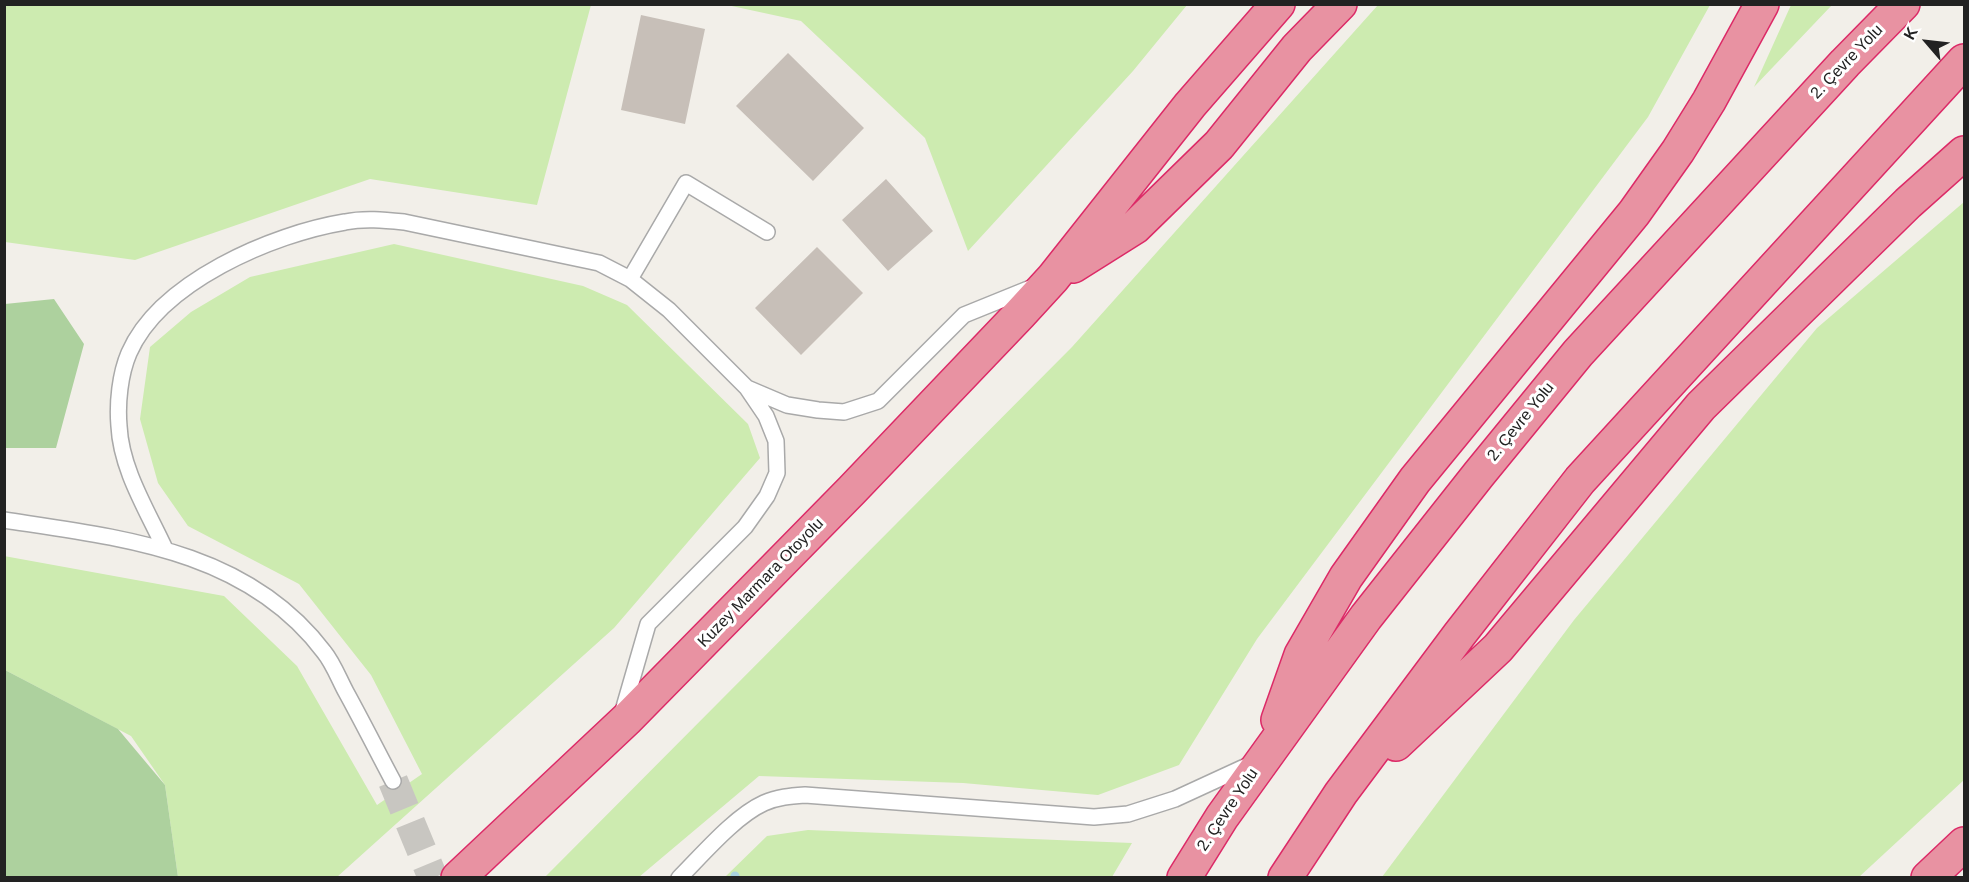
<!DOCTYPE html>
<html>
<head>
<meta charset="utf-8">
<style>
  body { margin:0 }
  #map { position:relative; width:1969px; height:882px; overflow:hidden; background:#f2efe9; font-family:Arial,sans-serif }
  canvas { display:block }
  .frame { position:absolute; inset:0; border:6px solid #222; pointer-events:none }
  .north { position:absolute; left:1897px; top:12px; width:60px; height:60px; -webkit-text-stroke:4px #fff; paint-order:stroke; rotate:298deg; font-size:16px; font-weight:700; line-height:24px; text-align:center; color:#222 }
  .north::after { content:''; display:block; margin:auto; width:21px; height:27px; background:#222; clip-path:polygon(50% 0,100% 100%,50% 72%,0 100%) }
</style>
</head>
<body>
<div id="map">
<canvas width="1969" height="882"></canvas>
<div class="frame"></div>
<div class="north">K</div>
</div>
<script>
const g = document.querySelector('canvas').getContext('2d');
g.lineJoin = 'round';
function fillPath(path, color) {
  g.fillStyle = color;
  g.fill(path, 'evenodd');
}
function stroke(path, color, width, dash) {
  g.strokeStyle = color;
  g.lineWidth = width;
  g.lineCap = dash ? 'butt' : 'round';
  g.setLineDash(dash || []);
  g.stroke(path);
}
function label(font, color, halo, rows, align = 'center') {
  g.font = font + ' Arial,sans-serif';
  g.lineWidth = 6;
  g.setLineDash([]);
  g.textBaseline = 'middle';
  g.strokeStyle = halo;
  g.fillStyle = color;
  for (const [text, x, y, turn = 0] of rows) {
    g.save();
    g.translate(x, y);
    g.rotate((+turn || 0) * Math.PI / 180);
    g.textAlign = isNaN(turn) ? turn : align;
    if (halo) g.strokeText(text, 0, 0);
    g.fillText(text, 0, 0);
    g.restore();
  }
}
fillPath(new Path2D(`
  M5,4H591V5L537,205L370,179L135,260L5,242Z
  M727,5L1187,4V5L1133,71L968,251L925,138L801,21Z
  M1378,5H1710L1648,117L1257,639L1179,765L1098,795L963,783L759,776L639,877H545L1072,347Z
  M1791,5H1832L1754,87Z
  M1964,202V780L1859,877H1382L1574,620L1817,328Z
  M394,244L583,286L627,305L748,424L760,458L614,628L337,877H178L165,785L131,736L5,670L4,556L224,596L297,666L377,805L422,774L371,675L299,584L188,526L158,483L140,419L150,347L191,312L250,277Z
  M808,830L1132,843L1112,877H725L767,836Z`), '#cdebb0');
fillPath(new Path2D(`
  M54,299L84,344L56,448H5V304Z
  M5,670L118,729L165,785L178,877H5Z`), '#add19e');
stroke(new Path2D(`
  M735,878V876`), '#aad3df', 9);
fillPath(new Path2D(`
  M641,15L705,29L685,124L621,110Z
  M788,53L864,128L813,181L736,106Z
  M886,179L933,231L888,271L842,220Z
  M817,247L863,293L801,355L755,308Z`), '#c7bfb8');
stroke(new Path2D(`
  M393,781L433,878`), '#c8c6c1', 30, [30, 15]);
const service = new Path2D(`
  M630,279L686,183L767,232
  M747,388L787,405L818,410L844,412L878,401L964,315L1033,287
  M4,520C122,538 247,550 324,652C333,663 339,679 346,692C362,721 377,751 393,781
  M165,549C147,510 121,469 119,426C117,403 120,374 129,353C160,282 272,234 345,222C364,218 384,220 404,222L599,263L630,279L669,310L747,388L766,416L776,441L777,473L767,496L745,527L648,624L622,714
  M679,878C702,855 735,816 764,803C777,797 791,796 805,795L1094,817L1128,814L1175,799L1251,764`);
const motorway = new Path2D(`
  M1073,266L1135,227L1219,145L1297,48L1340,4
  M1278,720L1301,655L1346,577L1415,480L1634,213L1678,151L1709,101L1762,4
  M1396,744L1498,648L1701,406L1908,203L1964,153
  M458,878L627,719L852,490L1020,314L1053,278L1190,105L1278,4
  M1184,878L1222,817L1366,617L1479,474L1578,353L1845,63L1903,4
  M1285,878L1341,793L1459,635L1580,480L1964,61
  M1928,878L1964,844`);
stroke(service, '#a9a9a9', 18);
stroke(motorway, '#dc2a67', 36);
stroke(service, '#fff', 15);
stroke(motorway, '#e892a2', 33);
label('16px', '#222', '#fff', [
  ["2. Çevre Yolu",1847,62,-46],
  ["2. Çevre Yolu",1521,422,-51],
  ["Kuzey Marmara Otoyolu",761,583,-46],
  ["2. Çevre Yolu",1228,810,-56]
]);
</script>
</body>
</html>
